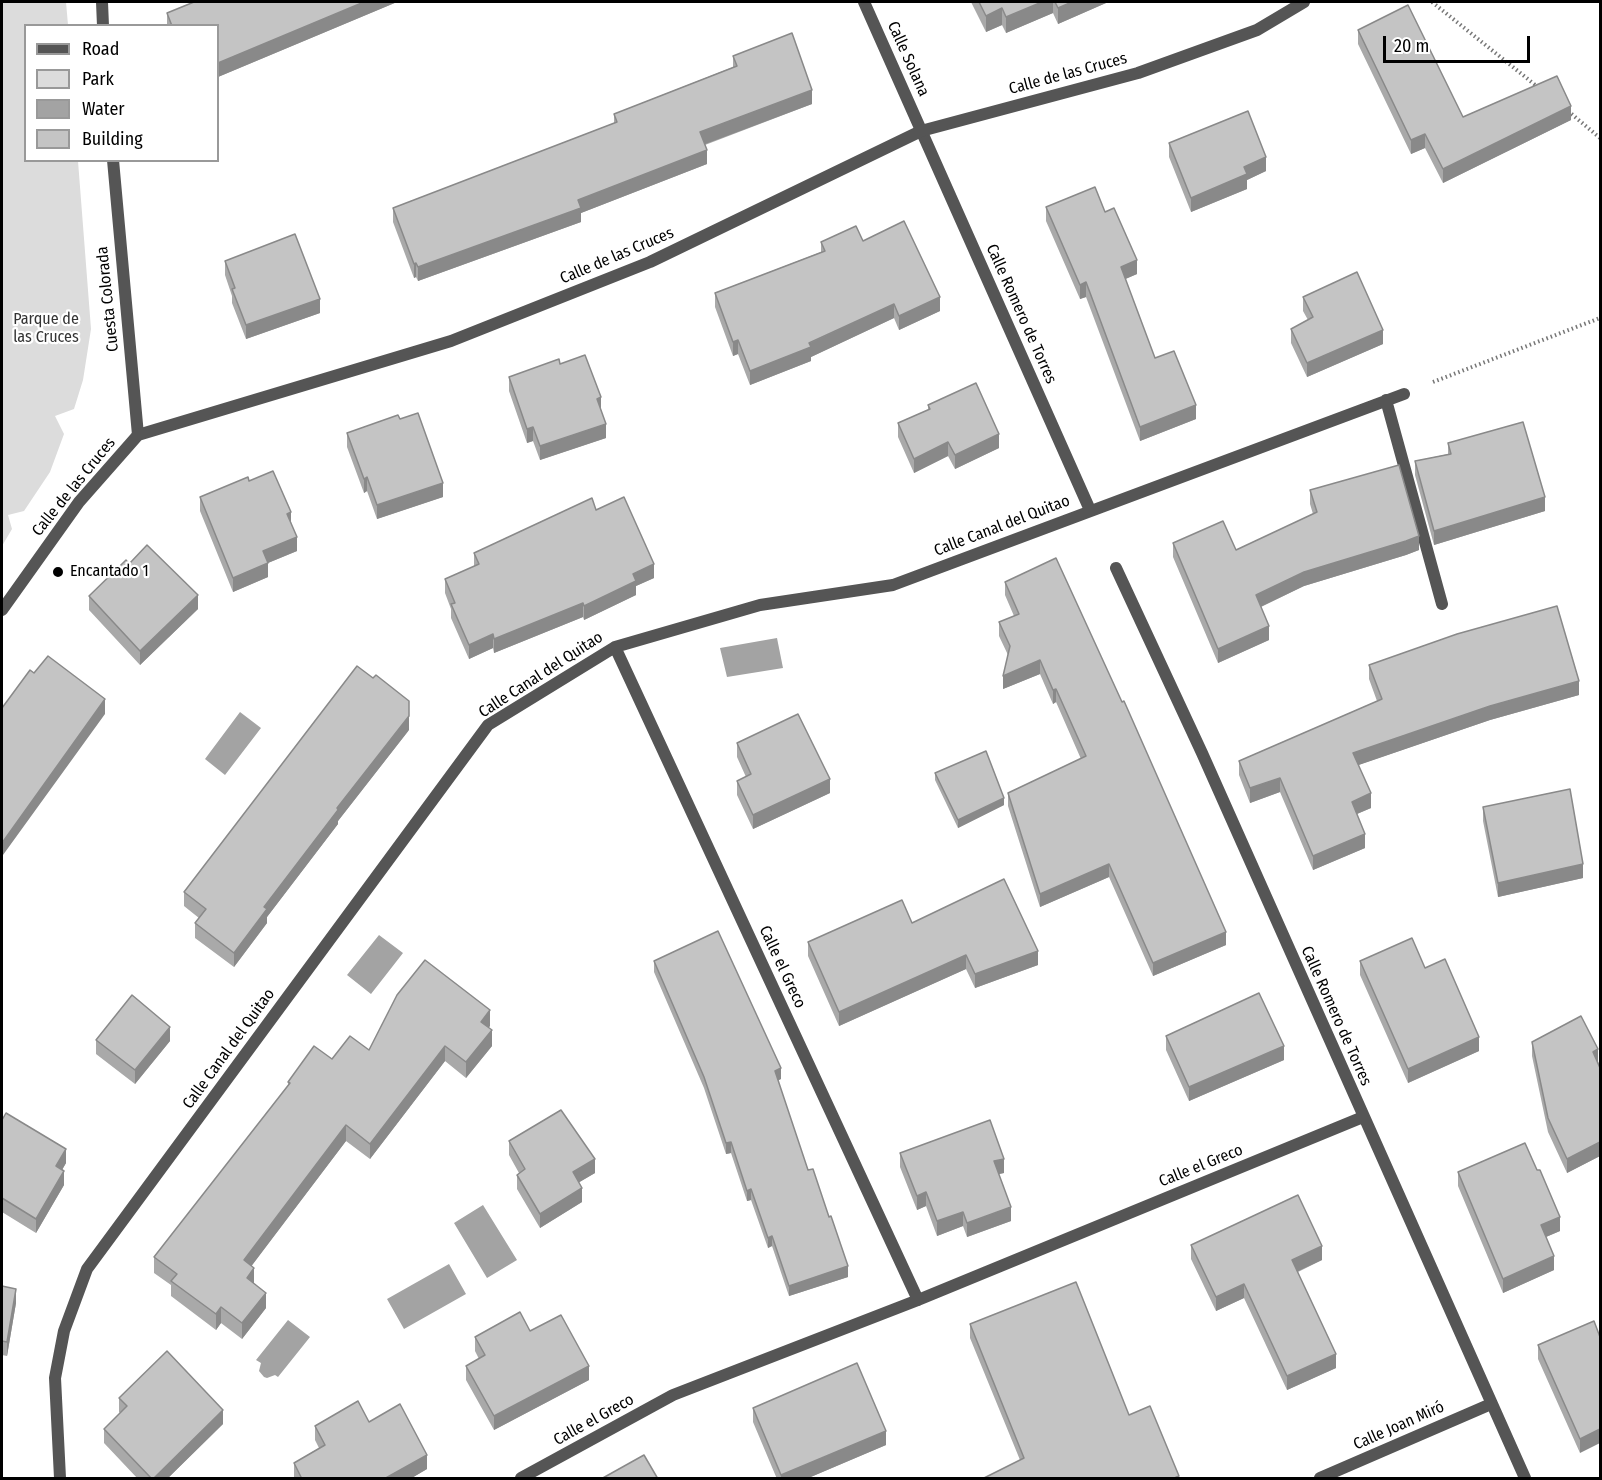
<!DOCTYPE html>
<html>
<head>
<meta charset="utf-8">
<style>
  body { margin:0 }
  #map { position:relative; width:1602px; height:1480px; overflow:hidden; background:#fff; font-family:"Fira Sans Condensed",sans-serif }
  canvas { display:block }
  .frame { position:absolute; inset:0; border:3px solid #000; pointer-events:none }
  .legend { position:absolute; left:24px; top:24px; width:195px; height:138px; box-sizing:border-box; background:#fff; border:2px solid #999; margin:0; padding:8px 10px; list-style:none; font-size:18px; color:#000 }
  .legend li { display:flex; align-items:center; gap:12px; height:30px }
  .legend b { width:30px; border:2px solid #999 }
  .scale { position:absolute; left:1383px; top:36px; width:147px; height:27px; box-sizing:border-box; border:3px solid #000; border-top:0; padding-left:8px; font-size:18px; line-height:21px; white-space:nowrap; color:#000; -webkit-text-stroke:4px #fff; paint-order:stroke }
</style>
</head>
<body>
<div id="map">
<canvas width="1602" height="1480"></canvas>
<div class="frame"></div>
<ul class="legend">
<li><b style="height:8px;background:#555"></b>Road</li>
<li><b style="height:16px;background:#dcdcdc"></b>Park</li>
<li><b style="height:16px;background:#a3a3a3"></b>Water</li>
<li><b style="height:16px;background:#c4c4c4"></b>Building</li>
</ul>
<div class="scale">20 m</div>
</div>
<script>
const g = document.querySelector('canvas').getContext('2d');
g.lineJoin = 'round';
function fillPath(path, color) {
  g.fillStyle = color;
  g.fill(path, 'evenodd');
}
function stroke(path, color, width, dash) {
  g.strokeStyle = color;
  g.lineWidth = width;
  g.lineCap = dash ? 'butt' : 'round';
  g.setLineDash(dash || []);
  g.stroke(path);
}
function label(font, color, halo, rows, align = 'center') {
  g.font = font + ' "Fira Sans Condensed",sans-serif';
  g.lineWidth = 4.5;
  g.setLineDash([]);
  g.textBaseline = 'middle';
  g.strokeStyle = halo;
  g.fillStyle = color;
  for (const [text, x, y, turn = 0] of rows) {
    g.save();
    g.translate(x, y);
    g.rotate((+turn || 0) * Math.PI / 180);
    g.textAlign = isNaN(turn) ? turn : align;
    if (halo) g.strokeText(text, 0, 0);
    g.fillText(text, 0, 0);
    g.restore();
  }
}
fillPath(new Path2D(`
  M2,2H66L68,25L26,26V160L78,161L91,329L83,380L74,409L55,416L64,434L50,472L24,511L8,515L12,529L2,546Z`), '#dcdcdc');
fillPath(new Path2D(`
  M777,638L783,668L727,677L720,648Z
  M240,712L261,728L225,775L205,759Z
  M379,935L403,953L371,994L347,975Z
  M483,1205L517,1260L487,1278L454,1223Z
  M449,1264L466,1294L404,1329L387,1299Z
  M288,1320L310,1337L278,1377L275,1375L267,1378L264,1377L259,1371L261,1363L256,1360Z`), '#a3a3a3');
stroke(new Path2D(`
  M1432,2L1539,88
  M1568,111L1600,138
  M1433,382L1600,318`), '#777', 4, [1.5, 3]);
stroke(new Path2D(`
  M102,2L103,26
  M864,2L1090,510
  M113,160L138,435
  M1386,400L1442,604
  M1116,568L1202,753L1525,1478
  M615,647L918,1300
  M60,1478L55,1378L64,1331L87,1269L488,725L615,647L760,605L893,585L1404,394
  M521,1478L673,1395L918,1300L1363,1117
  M1320,1478L1491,1404`), '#555', 12);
stroke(new Path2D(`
  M2,610L79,502L138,435L451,341L650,262L921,131L1138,73L1257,30L1304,2`), '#555', 12);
fillPath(new Path2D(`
  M194,2H397L218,77V26H167V13Z
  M971,2H1106V3L1058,24L1053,13L1006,33L1002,25L986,32Z
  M1358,30L1463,117L1571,120L1443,183L1425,148L1411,154L1358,44Z
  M733,56L812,104L705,145L707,164L581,213V222L418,281L416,277L414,278L393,222V208L614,123V114L733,67Z
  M1169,143L1266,171L1247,180V189L1191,212L1169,157Z
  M1046,207L1105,212L1137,274L1125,279L1155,358L1196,419L1140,441L1086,297L1080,299L1046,221Z
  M863,241L940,311L899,330L894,318L811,357V361L750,385L738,354L733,356L715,307V293L821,252V242Z
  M225,261L320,313L246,339L232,303V296L225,275Z
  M1303,297L1383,344L1307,377L1291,343V329L1308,320L1303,311Z
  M560,364L601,411L606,438L540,460L533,441L527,443L509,391V377Z
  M928,405L999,448L955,469L948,456L914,473L898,437V423L928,410Z
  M347,433L443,497L377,519L367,491L364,493L347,447Z
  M1448,443L1545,511L1434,545L1415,475V461L1448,454Z
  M249,481L291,522L297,551L268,563V577L233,592L200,511V497Z
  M1310,490L1419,550L1406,555L1304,586L1261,607L1269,640L1218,663L1173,557V543L1236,550L1313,514L1310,504Z
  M596,510L654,578L636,586V595L584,620L583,617L494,653L493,648L469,659L451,618V609L445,593V579L474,567V553Z
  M129,564L198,609L140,665L89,610V596Z
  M1005,582L1226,945L1153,976L1109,877L1040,907L1008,806V793L1081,759L1056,702L1053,704L1040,674L1003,689L1008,655L999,636V622L1014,616L1005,595Z
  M1369,665L1579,695L1490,720L1358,765L1371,808L1357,814L1365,848L1313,870L1280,792L1250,803L1239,775V761L1377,701L1369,679Z
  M409,730L338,821V824L267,917V923L234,967L195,938V923L199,918L184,906V892Z
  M737,743L830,793L753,829L737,795V781L746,777L737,757Z
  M935,773L1004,805L958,828L935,780Z
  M1483,807L1583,878L1498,897L1483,821Z
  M912,923L1038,965L975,988L966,969L839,1026L808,956V942Z
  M654,961L781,1079L778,1080L808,1170L848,1277L789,1296L772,1246L768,1248L751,1200L747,1201L731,1153L726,1154L704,1088L654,972Z
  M1360,961L1425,968L1479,1051L1408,1083L1360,975Z
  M490,1026L489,1027L492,1046L466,1078L445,1061L370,1159L346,1141L251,1266L254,1284L266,1308L242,1339L221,1323L216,1330L171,1296V1285L154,1273V1257L288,1086V1082L332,1059L369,1050Z
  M1166,1036L1284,1060L1189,1101L1166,1050Z
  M96,1040L170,1041L135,1084L96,1054Z
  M1532,1042L1598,1061L1600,1068V1156L1567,1173L1548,1132L1532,1056Z
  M2,1120L66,1163L62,1170L64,1185L36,1233L2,1212Z
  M509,1141L595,1173L579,1182L582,1202L540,1228L517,1189V1175L519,1173L509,1155Z
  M900,1153L1004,1173L999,1174L1011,1221L967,1237L963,1226L937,1236L926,1206L917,1210L900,1167Z
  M1458,1172L1560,1231L1546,1237L1554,1270L1503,1293L1458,1186Z
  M1191,1245L1322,1260L1298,1272L1336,1368L1287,1390L1244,1298L1216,1311L1191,1259Z
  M2,1286L16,1303L7,1356L2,1355Z
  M970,1324L1129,1415L1179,1479L1020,1460L970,1338Z
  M530,1331L589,1380L494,1430L466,1380V1366L479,1359L475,1351V1337Z
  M1600,1337L1580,1453L1538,1359V1345Z
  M119,1398L223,1424L167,1479H138L104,1443V1429L120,1413L119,1412Z
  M753,1408L886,1445L806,1479H777L753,1422Z
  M369,1422L427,1469L410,1479H295L294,1477V1463L319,1448L315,1440V1426Z`), '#a9a9a9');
fillPath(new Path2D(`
  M364,2H397L218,77V63Z
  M1042,2H1053V13L1006,33V17Z
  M1072,2H1106V3L1058,24V8Z
  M1002,8V25L986,32V16Z
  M812,90V104L700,146V132Z
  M1571,106V120L1443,183V169Z
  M1425,134V148L1411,154V140Z
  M707,150V164L581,213V222L418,281V267L578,200Z
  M1266,157V171L1247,180V189L1191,212V198L1244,167Z
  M1137,260V274L1121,281V267Z
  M416,263V277L414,278V264Z
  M1086,282V297L1080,299V285Z
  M940,297V311L899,330V316Z
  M320,299V313L246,339V325Z
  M894,304V318L811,357V361L750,385V371Z
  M1383,330V344L1307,377V363Z
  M738,340V354L733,356V342Z
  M601,397V411L597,399Z
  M1196,405V419L1140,441V427Z
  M606,424V438L540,460V446Z
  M533,427V441L527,443V429Z
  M999,434V448L955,469V455Z
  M948,442V456L914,473V459Z
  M367,477V491L364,493V479Z
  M443,483V497L377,519V505Z
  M1545,497V511L1434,545V531Z
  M291,512V526L287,514Z
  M1419,536V550L1406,555L1304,586L1256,609V595L1304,572Z
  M297,537V551L263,565V551Z
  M268,563V577L233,592V578Z
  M654,564V578L636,586V595L584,620V606L633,574Z
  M198,595V609L140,665V651Z
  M583,603V617L494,653V639Z
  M1269,626V640L1218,663V649Z
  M493,634V648L469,659V645Z
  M1040,660V674L1003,689V676Z
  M1579,681V695L1490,720L1353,767V753L1490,706Z
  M1056,689V702L1053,704V690Z
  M105,699V714L3,855V860L2,863V843Z
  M409,716V730L338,821V824L267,917V923L234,967V953L264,907L337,808Z
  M1280,778V792L1250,803V788Z
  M830,779V793L753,829V815Z
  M1371,793V808L1352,816V802Z
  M1004,798V805L958,828V820Z
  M1365,834V848L1313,870V856Z
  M1109,864V877L1040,907V894Z
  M1583,864V878L1498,897V883Z
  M1226,932V945L1153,976V963Z
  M1038,951V965L975,988V974Z
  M966,955V969L839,1026V1012Z
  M490,1010V1026L481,1037V1022Z
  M170,1027V1041L135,1084V1070Z
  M492,1030V1046L466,1078V1062Z
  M1479,1037V1051L1408,1083V1069Z
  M445,1046V1061L370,1159V1144Z
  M1284,1046V1060L1189,1101V1087Z
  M1598,1049V1063L1593,1052Z
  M781,1068V1079L775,1082V1071Z
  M346,1125V1141L244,1276V1260Z
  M731,1142V1153L726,1154V1143Z
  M1600,1142V1156L1567,1173V1159Z
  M66,1149V1163L56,1180V1166Z
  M595,1159V1173L573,1186V1172Z
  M1004,1159V1173L994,1175V1161Z
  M64,1171V1185L36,1233V1219Z
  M582,1188V1202L540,1228V1214Z
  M751,1189V1200L747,1201V1191Z
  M926,1192V1206L917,1210V1196Z
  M1011,1207V1221L967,1237V1223Z
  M963,1212V1226L937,1236V1221Z
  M1560,1217V1231L1541,1239V1225Z
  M772,1236V1246L768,1248V1238Z
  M1322,1246V1260L1292,1274V1260Z
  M1554,1256V1270L1503,1293V1279Z
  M848,1266V1277L789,1296V1286Z
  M254,1268V1284L247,1278Z
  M1244,1284V1298L1216,1311V1297Z
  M16,1289V1303L7,1356V1342Z
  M266,1293V1308L242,1339V1323Z
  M221,1307V1323L216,1330V1314Z
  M1336,1354V1368L1287,1390V1376Z
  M589,1366V1380L494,1430V1416Z
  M223,1410V1424L167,1479H153Z
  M1600,1429V1443L1580,1453V1439Z
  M886,1431V1445L806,1479H781V1475Z
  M427,1455V1469L410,1479H384Z`), '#898989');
const building = new Path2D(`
  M194,2H364L218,63V26H172L167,13Z
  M979,2H1042L1006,17L1002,8L986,16Z
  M1055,2H1072L1058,8Z
  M1408,5L1463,117L1557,76L1571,106L1443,169L1425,134L1411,140L1358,30Z
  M792,33L812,90L700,132L707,150L578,200L581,208L418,267L416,263L414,264L393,208L617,122L614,114L737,66L733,56Z
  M1248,111L1266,157L1244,167L1247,174L1191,198L1169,143Z
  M1095,187L1105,212L1114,208L1137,260L1121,267L1155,358L1174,351L1196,405L1140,427L1086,282L1080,285L1046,207Z
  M904,221L940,297L899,316L894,304L809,343L811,347L750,371L738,340L733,342L715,293L825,251L821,242L856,226L863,241Z
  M295,234L320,299L246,325L232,289L235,288L225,261Z
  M1357,272L1383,330L1307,363L1291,329L1313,317L1303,297Z
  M585,355L601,397L597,399L606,424L540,446L533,427L527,429L509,377L559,359L560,364Z
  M976,383L999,434L955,455L948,442L914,459L898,423L930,409L928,405Z
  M418,413L443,483L377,505L367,477L364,479L347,433L398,415L400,419Z
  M1523,422L1545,497L1434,531L1415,461L1451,454L1448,443Z
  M1399,465L1419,536L1406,541L1304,572L1256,595L1269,626L1218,649L1173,543L1223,521L1236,550L1317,512L1310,490Z
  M273,471L291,512L287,514L297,537L263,551L268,563L233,578L200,497L248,477L249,481Z
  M624,497L654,564L633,574L636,581L584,606L583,603L494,639L493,634L469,645L451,604L455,603L445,579L479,564L474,553L592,498L596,510Z
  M147,545L198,595L140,651L89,596L126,560L129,564Z
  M1056,558L1122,702L1124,701L1226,932L1153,963L1109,864L1040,894L1008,793L1086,756L1056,689L1053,690L1040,660L1003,676L1010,646L999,622L1019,614L1005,582Z
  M1557,606L1579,681L1490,706L1353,753L1371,793L1352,802L1365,834L1313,856L1280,778L1250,788L1239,761L1382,699L1369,665L1457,634Z
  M48,656L105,699L2,843V708L30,670L34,673Z
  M357,666L373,678L376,675L409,701V716L337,808L338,810L264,907L267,909L234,953L195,923L206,909L184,892Z
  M798,714L830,779L753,815L737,781L751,774L737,743Z
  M986,751L1004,798L958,820L935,773Z
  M1570,789L1583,864L1498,883L1483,807Z
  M1004,879L1038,951L975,974L966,955L839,1012L808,942L902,900L912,923Z
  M718,931L781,1068L775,1071L808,1170L813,1169L829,1217L831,1216L848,1266L789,1286L772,1236L768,1238L751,1189L747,1191L731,1142L726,1143L704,1077L654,961Z
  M1412,938L1425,968L1445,959L1479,1037L1408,1069L1360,961Z
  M425,960L490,1010L481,1022L492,1030L466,1062L445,1046L370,1144L346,1125L244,1260L254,1268L247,1278L266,1293L242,1323L221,1307L216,1314L171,1281L177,1274L154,1257L290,1083L288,1082L314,1046L332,1059L350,1036L369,1050L397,995Z
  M1259,993L1284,1046L1189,1087L1166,1036Z
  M132,995L170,1027L135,1070L96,1040Z
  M1581,1016L1598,1049L1593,1052L1600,1068V1142L1567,1159L1548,1118L1532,1042Z
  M561,1110L595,1159L573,1172L582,1188L540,1214L517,1175L525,1169L509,1141Z
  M6,1113L66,1149L56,1166L64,1171L36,1219L2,1198V1120Z
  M990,1120L1004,1159L994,1161L1011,1207L967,1223L963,1212L937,1221L926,1192L917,1196L900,1153Z
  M1525,1143L1537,1170H1540L1560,1217L1541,1225L1554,1256L1503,1279L1458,1172Z
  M1298,1195L1322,1246L1292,1260L1336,1354L1287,1376L1244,1284L1216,1297L1191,1245Z
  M1076,1282L1129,1415L1150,1406L1179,1476L1172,1479H982L1024,1458L970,1324Z
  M2,1286L16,1289L7,1342L2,1341Z
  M520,1312L530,1331L561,1315L589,1366L494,1416L466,1366L485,1355L475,1337Z
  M1594,1321L1600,1337V1429L1580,1439L1538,1345Z
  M167,1351L223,1410L153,1479H152L104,1429L127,1406L119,1398Z
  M857,1363L886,1431L781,1475L753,1408Z
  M358,1401L369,1422L400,1404L427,1455L384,1479H302L294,1463L325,1445L315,1426Z
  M644,1455L658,1479H601Z`);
fillPath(building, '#c4c4c4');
stroke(building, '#898989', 1.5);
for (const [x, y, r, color] of [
  [58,572,6,"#000"]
]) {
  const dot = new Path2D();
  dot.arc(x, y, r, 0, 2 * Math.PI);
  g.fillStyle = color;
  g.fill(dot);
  stroke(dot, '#fff', 2);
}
label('16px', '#000', '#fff', [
  ["Calle Solana",908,59,66],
  ["Calle de las Cruces",1068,74,-15],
  ["Calle de las Cruces",617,256,-23],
  ["Cuesta Colorada",108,299,-96],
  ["Calle Romero de Torres",1021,314,66],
  ["Calle de las Cruces",74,487,-51],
  ["Calle Canal del Quitao",1002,526,-21],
  ["Calle Canal del Quitao",541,675,-33],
  ["Calle el Greco",782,967,65],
  ["Calle Romero de Torres",1336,1016,66],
  ["Calle Canal del Quitao",229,1049,-54],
  ["Calle el Greco",1201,1166,-22],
  ["Calle el Greco",594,1420,-29],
  ["Calle Joan Miró",1399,1426,-24]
]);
label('16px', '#333', '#fff', [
  ["Parque de",46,320],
  ["las Cruces",46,338]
]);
label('16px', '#000', '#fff', [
  ["Encantado 1",70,572]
], 'left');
</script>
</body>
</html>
